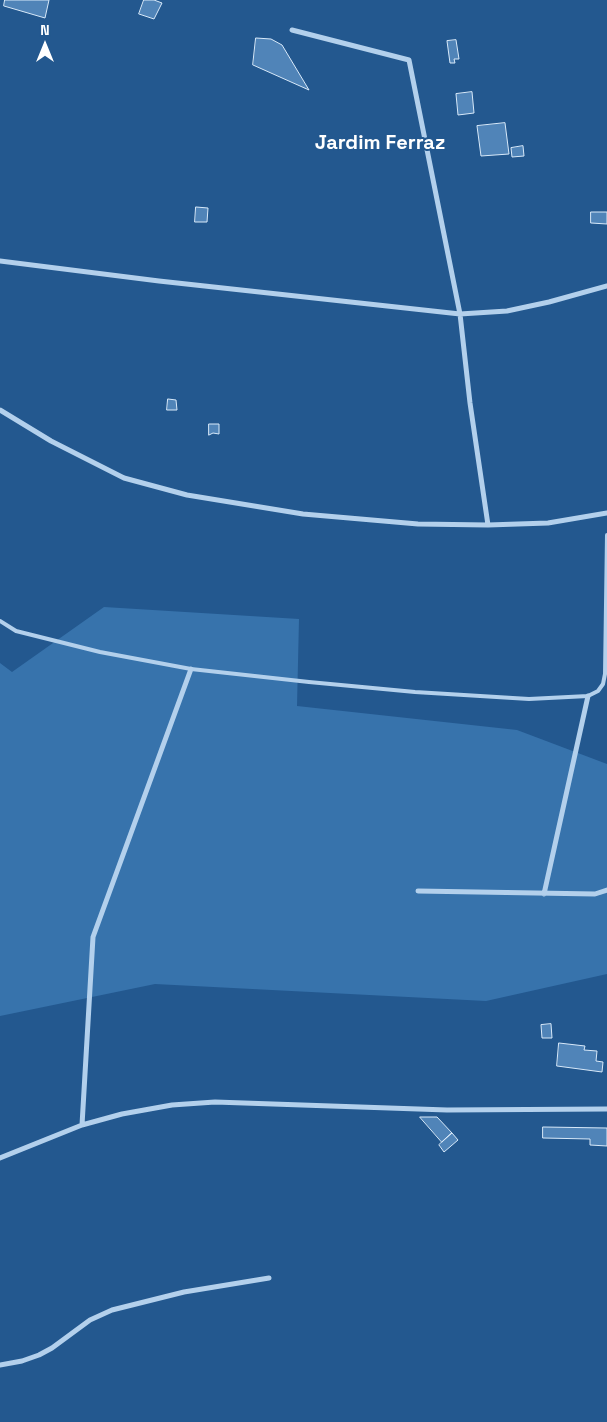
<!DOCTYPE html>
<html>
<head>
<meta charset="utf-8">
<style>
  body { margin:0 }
  #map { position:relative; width:607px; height:1422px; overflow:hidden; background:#23588f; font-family:"Space Grotesk",sans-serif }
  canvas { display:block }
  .north { position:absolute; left:20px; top:20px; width:50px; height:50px; -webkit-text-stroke:4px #23588f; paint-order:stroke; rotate:0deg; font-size:14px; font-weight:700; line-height:20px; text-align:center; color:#fff }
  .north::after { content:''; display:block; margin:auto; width:18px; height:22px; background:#fff; clip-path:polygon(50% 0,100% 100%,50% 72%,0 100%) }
</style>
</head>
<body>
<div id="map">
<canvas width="607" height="1422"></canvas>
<div class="north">N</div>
</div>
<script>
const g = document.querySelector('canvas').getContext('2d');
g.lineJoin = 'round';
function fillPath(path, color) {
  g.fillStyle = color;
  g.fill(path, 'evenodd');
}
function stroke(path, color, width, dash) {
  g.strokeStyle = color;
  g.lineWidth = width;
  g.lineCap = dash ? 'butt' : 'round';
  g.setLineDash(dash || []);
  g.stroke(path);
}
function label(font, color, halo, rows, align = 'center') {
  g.font = font + ' "Space Grotesk",sans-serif';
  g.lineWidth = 4;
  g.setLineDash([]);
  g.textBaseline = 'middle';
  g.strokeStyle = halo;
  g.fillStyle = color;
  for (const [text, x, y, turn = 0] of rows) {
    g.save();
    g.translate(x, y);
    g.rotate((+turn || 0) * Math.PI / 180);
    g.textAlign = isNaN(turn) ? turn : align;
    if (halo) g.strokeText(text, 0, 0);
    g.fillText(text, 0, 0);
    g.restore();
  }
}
fillPath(new Path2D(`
  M104,607L299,619L297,706L517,730L607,764V974L486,1001L155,984L0,1016V663L12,672Z`), '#3773ac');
const building = new Path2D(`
  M5,0H49L45,18L4,6Z
  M144,0H154L162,3L154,19L139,14Z
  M256,38L271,39L282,45L309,90L253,65Z
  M456,40L459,59H454L455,63H450L447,41Z
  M472,92L474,113L458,115L456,94Z
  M505,123L509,154L481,156L477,126Z
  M523,146L524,156L512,157L511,148Z
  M196,207L208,208L207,222H195Z
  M591,212H607V224L591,223Z
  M168,399L176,400L177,410H167Z
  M209,424H219V434L213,433L209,435Z
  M551,1024L552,1038H542L541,1025Z
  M559,1043L585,1046L584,1050L597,1051L596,1061L603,1062L602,1072L557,1066Z
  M420,1117H437L452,1133L442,1142Z
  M543,1127L607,1128V1146L590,1145V1139L543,1138Z
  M452,1133L458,1140L444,1152L439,1145Z`);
fillPath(building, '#5084b8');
stroke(building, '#d8e9f9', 1);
stroke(new Path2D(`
  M0,621L16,631L100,652L191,669L309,682L415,692L529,699L588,696L598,691L603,684L605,674L607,535`), '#b3d0ec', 4);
stroke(new Path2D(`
  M292,30L409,60L460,314L470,403L488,525
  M0,261L159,281L460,314L507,311L549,302L607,286
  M0,410L51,441L124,478L187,495L303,514L418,524L488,525L548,523L607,513
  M418,891L595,894L607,890
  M544,894L588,696
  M82,1125L93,937L191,669
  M0,1158L82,1125L122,1114L172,1105L215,1102L447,1110L607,1109
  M0,1365L22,1361L39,1355L52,1348L90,1320L112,1310L184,1292L269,1278`), '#b3d0ec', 5);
label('bold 20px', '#fff', '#23588f', [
  ["Jardim Ferraz",380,144]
]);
</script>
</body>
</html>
